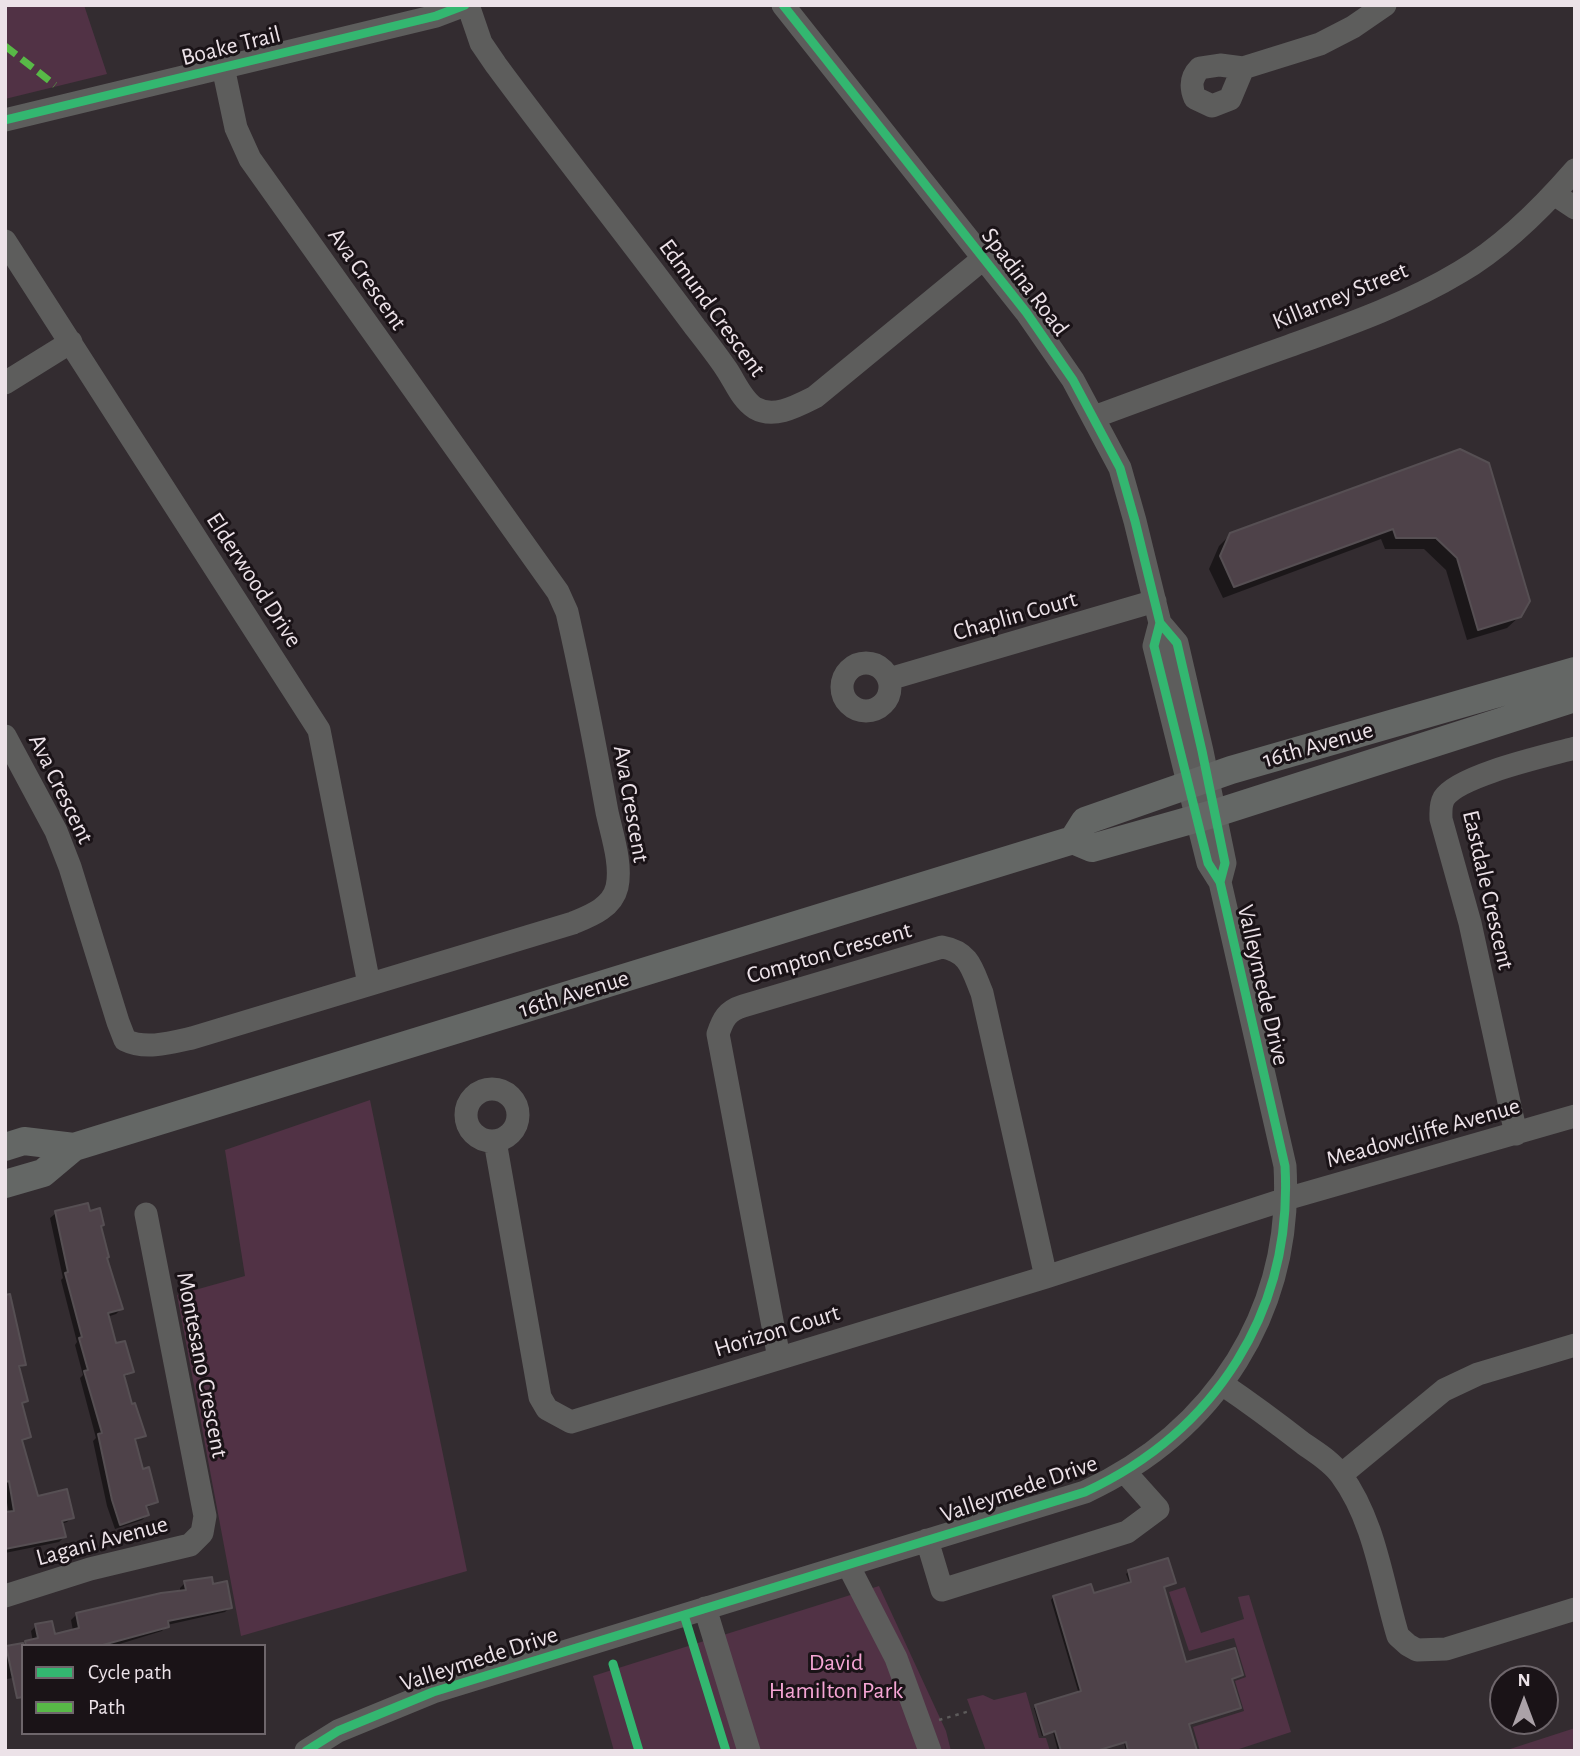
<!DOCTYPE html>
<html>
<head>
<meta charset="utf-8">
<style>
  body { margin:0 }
  #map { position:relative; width:1580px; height:1756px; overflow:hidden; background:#332c30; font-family:"Alegreya Sans",sans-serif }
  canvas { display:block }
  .frame { position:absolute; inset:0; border:7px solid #ece2e8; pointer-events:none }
  .legend { position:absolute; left:21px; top:1644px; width:245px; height:91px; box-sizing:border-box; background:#1a1317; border:2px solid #6e666b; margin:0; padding:9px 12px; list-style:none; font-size:21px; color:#ece2e8 }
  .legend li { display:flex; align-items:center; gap:14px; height:35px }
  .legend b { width:35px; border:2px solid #6e666b }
  .north { position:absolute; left:1489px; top:1665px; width:70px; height:70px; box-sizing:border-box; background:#1a1317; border:2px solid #6e666b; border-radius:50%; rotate:0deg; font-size:19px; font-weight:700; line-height:28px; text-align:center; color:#ece2e8 }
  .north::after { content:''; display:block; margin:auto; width:24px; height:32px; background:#aba2a8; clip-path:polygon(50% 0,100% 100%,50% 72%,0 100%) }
</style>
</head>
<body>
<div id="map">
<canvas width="1580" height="1756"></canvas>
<div class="frame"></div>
<ul class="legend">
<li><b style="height:9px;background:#33b770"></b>Cycle path</li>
<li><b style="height:9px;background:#58b947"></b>Path</li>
</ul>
<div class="north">N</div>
</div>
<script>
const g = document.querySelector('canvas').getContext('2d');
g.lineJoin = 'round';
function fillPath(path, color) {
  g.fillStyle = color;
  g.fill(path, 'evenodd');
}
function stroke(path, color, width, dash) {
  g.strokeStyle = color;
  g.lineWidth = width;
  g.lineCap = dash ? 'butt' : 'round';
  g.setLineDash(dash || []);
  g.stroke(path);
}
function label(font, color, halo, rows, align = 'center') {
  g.font = font + ' "Alegreya Sans",sans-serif';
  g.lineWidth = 6;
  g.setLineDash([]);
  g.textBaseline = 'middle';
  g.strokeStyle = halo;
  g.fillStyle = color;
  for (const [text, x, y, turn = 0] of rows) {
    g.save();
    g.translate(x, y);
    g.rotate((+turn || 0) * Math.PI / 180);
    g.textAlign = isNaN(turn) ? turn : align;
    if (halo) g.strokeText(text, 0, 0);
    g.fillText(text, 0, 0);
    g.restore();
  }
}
fillPath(new Path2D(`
  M5,5H84L107,74L5,99Z
  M370,1100L467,1571L241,1636L177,1295L245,1276L225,1150Z
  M879,1586L946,1731L951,1751H614L593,1676Z
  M1185,1587L1201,1633L1244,1619L1238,1597L1249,1595L1291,1732L1233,1751H1200L1193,1727L1244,1711L1235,1681L1246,1677L1234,1638L1189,1651L1169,1592Z
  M1026,1692L1039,1738H1046L1050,1751H986L967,1699L983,1695L994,1700Z
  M1575,1728V1751H1504Z`), '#513245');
fillPath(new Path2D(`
  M1460,451L1520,616L1507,628L1467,640L1446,570L1424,549H1385L1381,539L1223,598L1209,569L1219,546L1231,534Z
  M56,1213H89L99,1227L105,1258L121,1309L116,1314L107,1317L115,1345L132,1372L123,1378L131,1406L144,1435L134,1442L141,1471L157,1502L145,1509L147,1515L142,1520L115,1529L107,1506L93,1441L96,1438L80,1378L83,1375L75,1345L77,1342L61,1280L63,1278L50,1218Z
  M5,1285L24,1364L18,1370L26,1401L21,1406L29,1437L21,1443L37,1498L72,1517L67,1522L61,1524L64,1537L59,1542L5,1553V1514L9,1513L5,1492Z
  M1128,1572L1174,1583L1163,1588L1185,1664L1241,1675L1230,1679L1239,1708L1187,1724L1195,1751H1126L1124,1743L1097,1751H1058L1053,1732L1042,1736L1034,1708L1079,1694L1051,1600L1053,1597L1093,1595L1130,1584L1126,1574Z
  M185,1583L212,1586L230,1607L225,1612L167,1625L162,1631L113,1646H23V1676L7,1679L5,1650L33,1642L31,1631L36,1626L53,1636L73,1631L71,1620L76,1615L180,1592V1588Z`), '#0007');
const building = new Path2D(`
  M1460,449L1489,463L1530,601L1521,617L1478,630L1457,558L1436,538H1396L1393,529L1234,587L1220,556L1230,533Z
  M88,1203L90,1211L100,1208L104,1225L101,1226L109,1257L107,1258L123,1309L108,1313L116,1343L125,1341L134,1372L124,1375L132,1404L135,1403L146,1436L135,1439L143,1469L149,1467L158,1502L146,1506L149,1515L120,1525L112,1500L98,1434L102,1433L84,1371L88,1370L79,1338L82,1337L65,1273L68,1272L55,1211Z
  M10,1294L26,1365L19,1366L28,1401L22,1403L31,1437L22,1440L38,1496L67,1489L74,1518L62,1521L66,1537L5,1549V1512L14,1511L9,1481L5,1482V1295Z
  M1168,1558L1176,1583L1164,1587L1186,1662L1235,1648L1243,1675L1232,1679L1241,1708L1189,1724L1197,1751H1128L1126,1742L1096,1751H1061L1055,1731L1044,1735L1035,1705L1081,1691L1053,1596L1091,1584L1094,1593L1131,1582L1128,1570Z
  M212,1577L213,1584L227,1581L232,1608L168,1621L169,1627L99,1646H26L25,1641L38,1638L35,1624L52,1621L55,1634L79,1628L76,1613L161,1593L186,1590L184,1581Z
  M23,1643V1697L17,1698L6,1646Z`);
fillPath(building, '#4e4249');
stroke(building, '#564f53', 2);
stroke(new Path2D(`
  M939,1720L970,1711`), '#5d5b5b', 2.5, [3.5, 5]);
stroke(new Path2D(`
  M468,5L481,43L496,65C561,153 630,239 695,327C706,341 717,355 727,370C735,382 742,400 755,408C774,419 797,406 815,397L984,258
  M1243,68L1230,99L1212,106L1195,98C1190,86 1191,77 1200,68L1220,65L1243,68L1320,44L1353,27L1385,5
  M5,120L436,16L465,5
  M1554,194L1575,208
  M5,241L319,730L369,984
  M5,383L71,342
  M1094,417C1159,393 1224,369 1289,346C1347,325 1407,304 1460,272C1503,247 1542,208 1575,170
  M1160,623L1177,643L1202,751L1225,863L1220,882
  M842 687a24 24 0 1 1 48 0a24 24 0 1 1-48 0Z
  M889,679L1155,601
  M5,736L56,831L70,867L118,1022L125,1040C145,1050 170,1043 192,1038L573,923C590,916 612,908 617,887C622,864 612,835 607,812C595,745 582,678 567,612L558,592L250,159L236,128L223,67
  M466 1115a26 26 0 1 1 52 0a26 26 0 1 1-52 0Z
  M1516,1134L1470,923L1441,819C1441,812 1440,805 1444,798C1459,775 1546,756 1575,748
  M495,1141L540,1397L547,1409L571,1422L1046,1277L1286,1199L1575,1116
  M779,1358L718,1034C723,1019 727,1011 743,1006L942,947C970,952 972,969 982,993L1046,1277
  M1222,1384C1250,1403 1277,1423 1304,1444C1317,1453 1332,1462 1341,1475C1375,1521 1382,1583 1398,1636L1408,1645L1417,1650L1446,1649L1575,1609
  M1341,1475L1444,1390L1478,1374L1575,1345
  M927,1540L942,1590L1127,1532L1158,1509L1124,1471
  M848,1565L896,1658L930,1751
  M5,1596L90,1569L190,1545L202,1533L205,1516L146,1214
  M705,1608L749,1751
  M306,1751L338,1731L433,1692L1085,1492C1216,1431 1293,1311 1285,1166L1220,882L1208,863L1154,646L1160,623L1135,521L1120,468L1073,380L1026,312L783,5`), '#5d5d5c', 23);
stroke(new Path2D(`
  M1073,840L1085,821L1231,770L1575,671
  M5,1147L24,1141L74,1147
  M5,1184L43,1173L74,1147L1073,840L1092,848L1216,813L1575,698`), '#646765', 28);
stroke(new Path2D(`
  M5,46L55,85`), '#58b947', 7, [14, 7]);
stroke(new Path2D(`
  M5,120L436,16L465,5
  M1160,623L1177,643L1202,751L1225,863L1220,882
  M684,1615L726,1751
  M613,1664L639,1751
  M306,1751L338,1731L433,1692L1085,1492C1216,1431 1293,1311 1285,1166L1220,882L1208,863L1154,646L1160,623L1135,521L1120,468L1073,380L1026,312L783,5`), '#33b770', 9);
label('24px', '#ece2e8', '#1a1317', [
  ["Boake Trail",231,46,-14],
  ["Ava Crescent",367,279,55],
  ["Spadina Road",1025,282,53],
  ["Killarney Street",1340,296,-22],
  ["Edmund Crescent",712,308,54],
  ["Elderwood Drive",254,580,57],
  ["Chaplin Court",1015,616,-16],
  ["16th Avenue",1318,745,-16],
  ["Ava Crescent",61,789,64],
  ["Ava Crescent",631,804,80],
  ["Eastdale Crescent",1488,890,77],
  ["Compton Crescent",829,953,-16],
  ["Valleymede Drive",1263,985,77],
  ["16th Avenue",574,994,-17],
  ["Meadowcliffe Avenue",1423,1133,-16],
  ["Horizon Court",777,1331,-17],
  ["Montesano Crescent",202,1365,79],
  ["Valleymede Drive",1019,1489,-19],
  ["Lagani Avenue",102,1541,-15],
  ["Valleymede Drive",479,1659,-18]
]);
label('24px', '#f5a5d4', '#1a1317', [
  ["David",836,1663],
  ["Hamilton Park",836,1691]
]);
</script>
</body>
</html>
